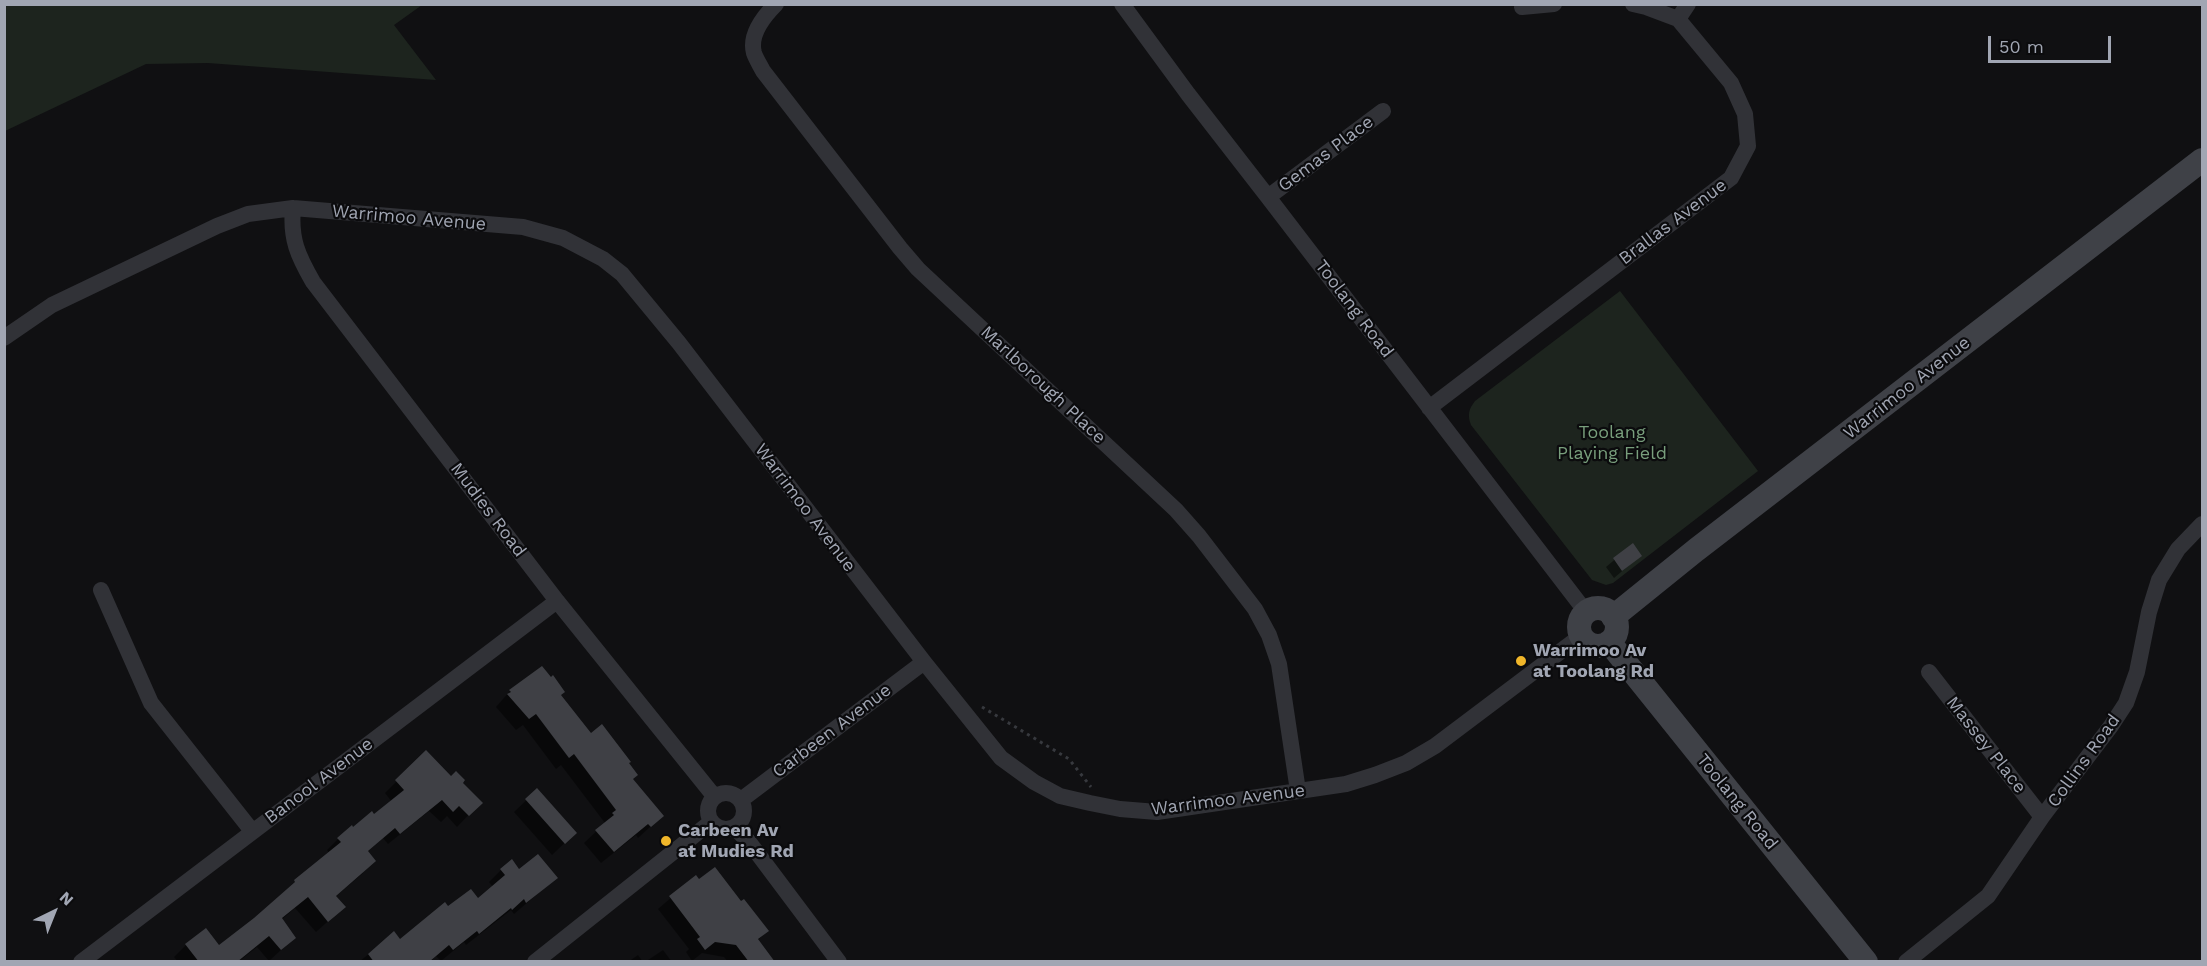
<!DOCTYPE html>
<html>
<head>
<meta charset="utf-8">
<style>
  body { margin:0 }
  #map { position:relative; width:2207px; height:966px; overflow:hidden; background:#101012; font-family:"Work Sans",sans-serif }
  canvas { display:block }
  .frame { position:absolute; inset:0; border:6px solid #a1a6b3; pointer-events:none }
  .north { position:absolute; left:24px; top:882px; width:60px; height:60px; -webkit-text-stroke:4px #0b0b0d; paint-order:stroke; rotate:43deg; font-size:16px; font-weight:700; line-height:24px; text-align:center; color:#a1a6b3 }
  .north::after { content:''; display:block; margin:auto; width:21px; height:27px; background:#a1a6b3; clip-path:polygon(50% 0,100% 100%,50% 72%,0 100%) }
  .scale { position:absolute; left:1988px; top:36px; width:123px; height:27px; box-sizing:border-box; border:3px solid #a1a6b3; border-top:0; padding-left:8px; font-size:18px; line-height:21px; white-space:nowrap; color:#a1a6b3; -webkit-text-stroke:4px #0b0b0d; paint-order:stroke }
</style>
</head>
<body>
<div id="map">
<canvas width="2207" height="966"></canvas>
<div class="frame"></div>
<div class="north">N</div>
<div class="scale">50 m</div>
</div>
<script>
const g = document.querySelector('canvas').getContext('2d');
g.lineJoin = 'round';
function fillPath(path, color) {
  g.fillStyle = color;
  g.fill(path, 'evenodd');
}
function stroke(path, color, width, dash) {
  g.strokeStyle = color;
  g.lineWidth = width;
  g.lineCap = dash ? 'butt' : 'round';
  g.setLineDash(dash || []);
  g.stroke(path);
}
function label(font, color, halo, rows, align = 'center') {
  g.font = font + ' "Work Sans",sans-serif';
  g.lineWidth = 4.5;
  g.setLineDash([]);
  g.textBaseline = 'middle';
  g.strokeStyle = halo;
  g.fillStyle = color;
  for (const [text, x, y, turn = 0] of rows) {
    g.save();
    g.translate(x, y);
    g.rotate((+turn || 0) * Math.PI / 180);
    g.textAlign = isNaN(turn) ? turn : align;
    if (halo) g.strokeText(text, 0, 0);
    g.fillText(text, 0, 0);
    g.restore();
  }
}
fillPath(new Path2D(`
  M5,4L422,5L394,25L436,80L208,63L146,64L5,131Z
  M1620,291L1758,471L1613,583L1606,585L1592,580L1471,425C1467,414 1469,409 1475,401Z`), '#1d241e');
fillPath(new Path2D(`
  M1632,545L1640,556L1614,578L1606,567Z
  M542,668L560,695L590,735L662,816L638,838L636,835L601,863L584,843L605,823L561,765L556,769L523,725L516,730L496,707L510,691Z
  M426,752L451,778L461,783L480,803L457,827L447,816L441,822L429,811L388,844L383,838L367,852L363,873L335,897L344,907L316,932L295,908L281,920L294,938L269,961L257,947L238,962H178L174,957L186,945L219,947L255,919L329,853L327,850L338,839L374,816L392,802L385,793Z
  M537,790L575,833L552,855L514,812Z
  M501,870L556,878L514,914L511,910L466,945L464,942L441,961L436,956L430,962H359L394,933L400,941L448,908L478,900L493,887L489,882Z
  M695,877L741,903L767,931L757,941L773,962H728L724,957L702,953L692,961L686,952L689,949L658,909Z
  M663,950L672,962H645Z
  M638,955L643,962H628Z`), '#0007');
fillPath(new Path2D(`
  M1633,543L1642,556L1622,571L1613,558Z
  M542,666L551,677L553,675L565,692L561,695L591,733L602,724L631,762L629,763L638,775L633,779L664,816L651,827L648,824L614,852L595,830L614,815L612,813L616,810L574,754L569,758L536,714L529,719L507,694L511,692L509,690Z
  M426,750L451,776L456,771L465,780L463,783L483,803L469,816L459,806L453,812L442,800L400,834L395,828L368,851L376,861L336,896L346,907L328,922L308,897L282,918L296,938L281,950L269,936L237,962H199L185,944L206,928L219,945L254,918L295,882L294,880L341,842L337,838L352,825L353,827L372,811L374,814L404,790L395,780Z
  M537,788L577,833L565,844L525,799Z
  M538,854L558,878L526,903L524,899L512,910L511,908L479,934L477,931L453,950L449,945L429,962H374L368,954L394,931L400,939L445,902L448,906L471,889L478,898L505,875L500,869L512,859L519,869Z
  M715,867L741,901L744,899L769,931L758,939L775,962H749L736,945L715,942L705,950L697,939L700,937L669,896L696,875L699,879Z`), '#3f4045');
stroke(new Path2D(`
  M982,707L1069,759L1091,787`), '#37393e', 3, [3, 4.5]);
stroke(new Path2D(`
  M776,4C764,16 749,35 754,53C756,59 760,65 763,71L900,248L918,269L1176,510L1199,536L1255,609L1269,635L1279,664L1298,791
  M1122,4L1188,94L1268,197L1586,612
  M1522,7L1554,4
  M1678,19L1688,4
  M1268,197L1383,111
  M293,208C290,239 298,256 313,282L557,601L714,796
  M4,338L52,305L217,226L248,214L293,208L523,227L563,238L603,259L622,274L679,343L924,662L1001,758L1034,782L1060,796L1090,803L1120,809L1157,812L1346,784L1375,775L1406,763L1435,746L1581,636
  M1429,408L1731,178L1748,146L1745,114L1731,83L1678,19L1646,7L1633,4
  M101,590L151,703L252,831
  M1929,672L2042,817
  M708 811a18 18 0 1 1 36 0a18 18 0 1 1-36 0Z
  M741,800L924,662
  M734,827L749,842L839,962
  M81,962L557,601
  M535,962L711,822
  M1906,962L1988,896L2042,817L2111,726L2126,703L2137,672L2149,612L2159,580L2178,549L2202,524`), '#313237', 16);
stroke(new Path2D(`
  M1579 627a19 19 0 1 1 38 0a19 19 0 1 1-38 0Z
  M1613,617L1696,550L2202,160
  M1609,642L1866,962`), '#3f4147', 24);
for (const [x, y, r, color] of [
  [1521,661,6,"#f0b62a"],
  [666,841,6,"#f0b62a"]
]) {
  const dot = new Path2D();
  dot.arc(x, y, r, 0, 2 * Math.PI);
  g.fillStyle = color;
  g.fill(dot);
  stroke(dot, '#0b0b0d', 2);
}
label('18px', '#a1a6b3', '#0b0b0d', [
  ["Gemas Place",1326,154,-37],
  ["Warrimoo Avenue",409,218,5],
  ["Brallas Avenue",1673,222,-37],
  ["Toolang Road",1354,309,53],
  ["Marlborough Place",1043,385,43],
  ["Warrimoo Avenue",1907,388,-38],
  ["Warrimoo Avenue",805,508,53],
  ["Mudies Road",488,510,53],
  ["Carbeen Avenue",832,731,-37],
  ["Massey Place",1986,745,52],
  ["Collins Road",2084,761,-54],
  ["Banool Avenue",319,781,-37],
  ["Warrimoo Avenue",1228,800,-7],
  ["Toolang Road",1737,802,51]
]);
label('18px', '#789e7c', '#0b0b0d', [
  ["Toolang",1612,433],
  ["Playing Field",1612,454]
]);
label('bold 18px', '#a1a6b3', '#0b0b0d', [
  ["Warrimoo Av",1533,651],
  ["at Toolang Rd",1533,672],
  ["Carbeen Av",678,831],
  ["at Mudies Rd",678,852]
], 'left');
</script>
</body>
</html>
